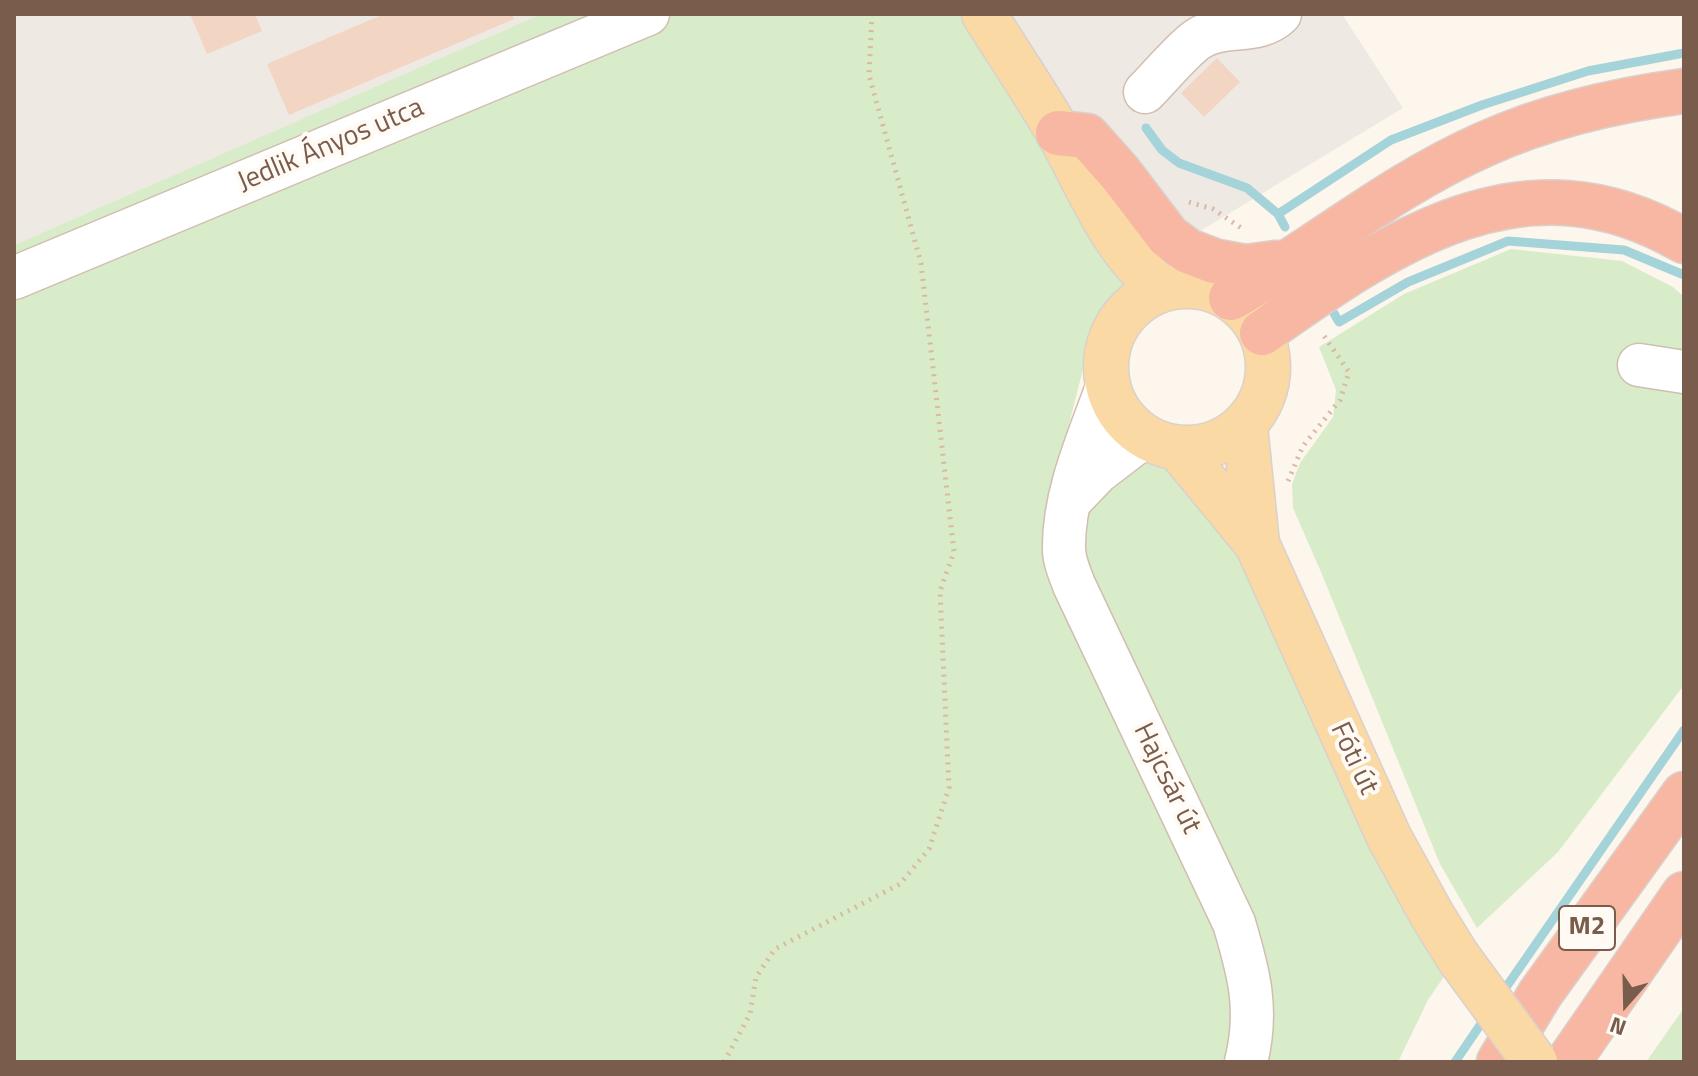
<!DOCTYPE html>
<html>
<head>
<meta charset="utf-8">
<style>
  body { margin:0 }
  #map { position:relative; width:1698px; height:1076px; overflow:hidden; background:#fdf6ec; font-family:"Titillium Web",sans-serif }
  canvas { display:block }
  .frame { position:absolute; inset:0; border:16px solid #7a5c4d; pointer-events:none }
  .north { position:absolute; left:1586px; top:964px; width:80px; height:80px; -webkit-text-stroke:6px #fffaf3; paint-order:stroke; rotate:200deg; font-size:22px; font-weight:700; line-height:32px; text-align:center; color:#7a5c4d }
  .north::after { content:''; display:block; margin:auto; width:28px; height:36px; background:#7a5c4d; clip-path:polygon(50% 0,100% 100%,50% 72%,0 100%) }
</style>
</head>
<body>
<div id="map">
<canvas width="1698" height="1076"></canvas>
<div class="frame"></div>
<div class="north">N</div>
</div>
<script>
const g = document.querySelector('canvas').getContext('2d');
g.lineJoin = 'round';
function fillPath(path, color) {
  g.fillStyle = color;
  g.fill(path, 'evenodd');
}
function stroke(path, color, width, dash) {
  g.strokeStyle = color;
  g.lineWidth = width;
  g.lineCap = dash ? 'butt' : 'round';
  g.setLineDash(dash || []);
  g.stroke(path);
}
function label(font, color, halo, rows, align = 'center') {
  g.font = font + ' "Titillium Web",sans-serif';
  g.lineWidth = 8;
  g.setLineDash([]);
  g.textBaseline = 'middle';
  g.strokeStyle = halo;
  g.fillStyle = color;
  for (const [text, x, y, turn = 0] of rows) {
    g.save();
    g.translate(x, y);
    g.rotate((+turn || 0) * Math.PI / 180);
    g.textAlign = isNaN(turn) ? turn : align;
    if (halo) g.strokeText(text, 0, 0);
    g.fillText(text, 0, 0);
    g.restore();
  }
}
fillPath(new Path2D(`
  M14,14H541L14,245Z
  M960,14H1342L1403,108L1126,276Z`), '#efe9e4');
fillPath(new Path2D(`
  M541,14H960L1126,276L1132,306L1093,330L1045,518L1232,951L1234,1062H14V245Z
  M1511,249L1622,261L1673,287L1684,297V685L1558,852L1477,928L1440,864L1321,572L1293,508L1292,484L1300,463L1333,417L1336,390L1319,347L1404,294Z
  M1159,454L1220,507L1447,972L1428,1000L1398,1062H1259L1252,916L1244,891L1095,596L1084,557L1082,530L1093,497L1133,457Z
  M1684,1008V1062H1646Z`), '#d8ecc9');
stroke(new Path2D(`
  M1146,128L1162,150L1179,163L1247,188L1278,214L1391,140L1482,105L1588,71L1684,53
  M1278,214L1285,227
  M1332,310L1339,322L1408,282L1508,241L1624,250L1684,275
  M1500,996L1684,730
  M1455,1062L1487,1015`), '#a5d3da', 9);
fillPath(new Path2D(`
  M190,14H255L262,31L207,54Z
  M384,14H512L514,19L289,115L267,64Z
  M1217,58L1240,82L1204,117L1181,93Z`), '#f3d5c3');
const minor = new Path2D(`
  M1145,92C1160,77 1182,50 1198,39C1224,22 1257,36 1280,14
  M14,278L648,14
  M1639,365L1684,372
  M1108,384C1090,435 1063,493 1064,549C1064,561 1070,574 1074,585L1234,923C1249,973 1259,1010 1246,1062
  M1071,500L1098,472L1145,436`);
const major = new Path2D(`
  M984,14C1009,54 1036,94 1060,135C1089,188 1113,251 1162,289
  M1106 367a81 81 0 1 1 162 0a81 81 0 1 1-162 0Z
  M1245,426L1257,544L1389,837L1432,915L1458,957
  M1178,448L1257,544`);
const highway = new Path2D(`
  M1058,133L1087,136L1120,173L1168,236L1188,251L1214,261L1246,267L1275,263H1287
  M1231,298C1316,249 1394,184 1485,144C1547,116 1617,100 1684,91
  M1262,333C1392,241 1525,148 1684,241
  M1499,1062L1540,994L1684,794
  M1568,1062L1684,894`);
stroke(minor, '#d1beb0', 45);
stroke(major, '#dad1cd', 47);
stroke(highway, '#dad1cd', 47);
stroke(new Path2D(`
  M1189,202L1213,209L1241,228
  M1288,481L1303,446L1340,400L1349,372L1322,333
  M724,1062L750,1014L756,977L775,949L900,884L929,849L949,788L940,591L954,552L921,263L869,75L872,14`), '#d9b8a5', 5, [2, 6]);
stroke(minor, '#fff', 42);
stroke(major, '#fbd9a5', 44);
stroke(highway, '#f7b7a3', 44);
const majorBridge = new Path2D(`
  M1458,957L1535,1062`);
stroke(majorBridge, '#dad1cd', 47, []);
stroke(majorBridge, '#fbd9a5', 44);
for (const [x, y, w] of [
  [1587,928,56]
]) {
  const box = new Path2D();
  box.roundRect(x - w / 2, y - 22, w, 44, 6);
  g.fillStyle = '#fffaf3';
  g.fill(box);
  stroke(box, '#7a5c4d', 2);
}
label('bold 26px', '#7a5c4d', null, [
  ["M2",1587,928]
]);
label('28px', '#7a5c4d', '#fffaf3', [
  ["Jedlik Ányos utca",331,146,-23],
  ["Fóti út",1353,759,65],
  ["Hajcsár út",1166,779,64]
]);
</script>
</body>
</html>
